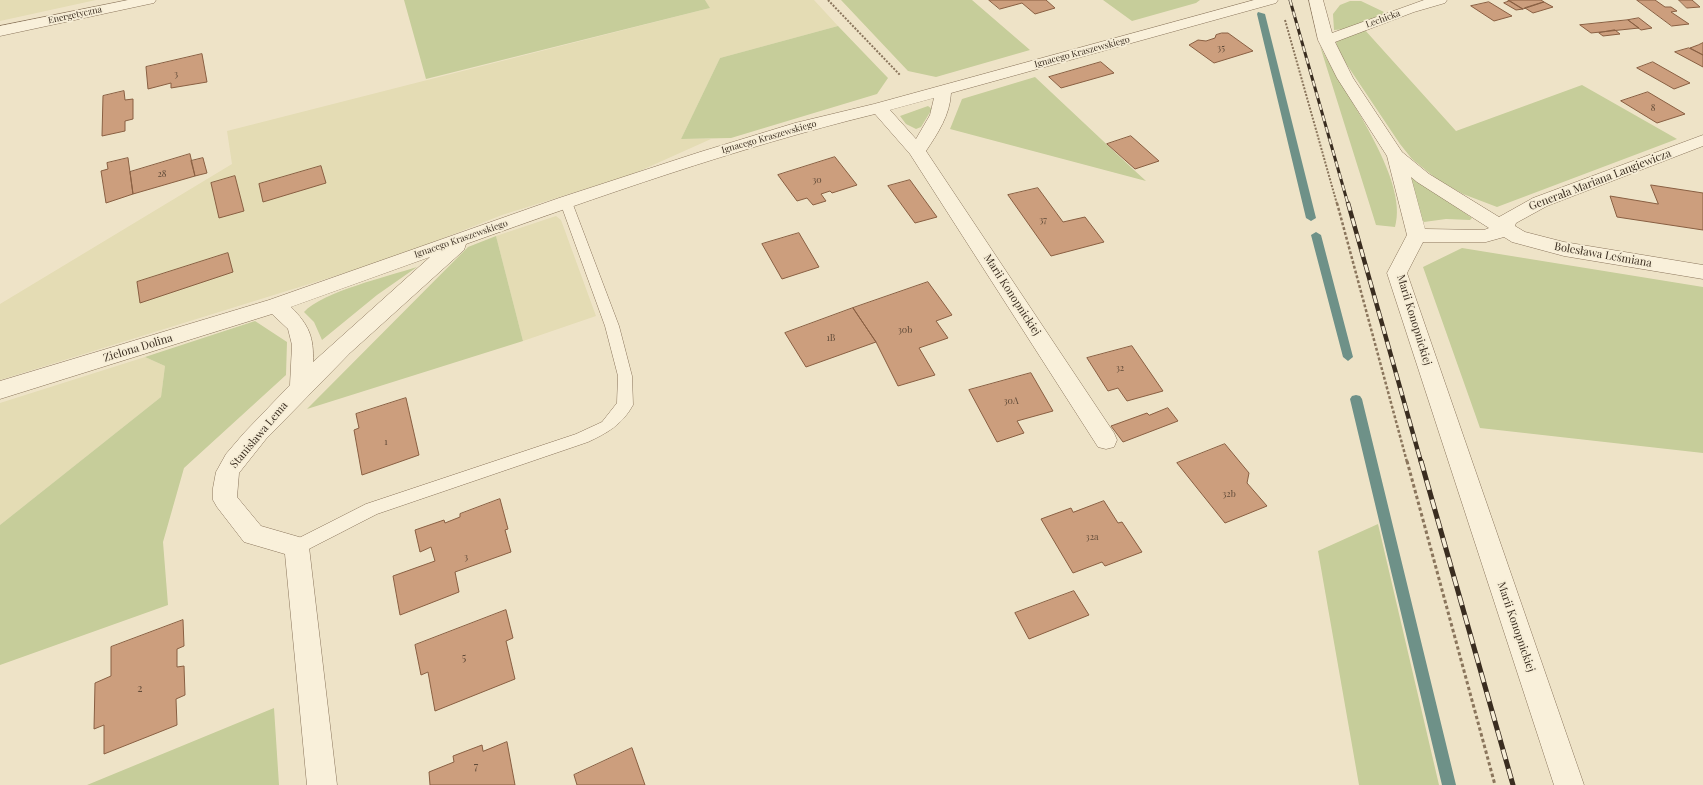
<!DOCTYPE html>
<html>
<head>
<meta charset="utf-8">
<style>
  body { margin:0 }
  canvas { display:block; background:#eee3c7 }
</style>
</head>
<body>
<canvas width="1703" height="785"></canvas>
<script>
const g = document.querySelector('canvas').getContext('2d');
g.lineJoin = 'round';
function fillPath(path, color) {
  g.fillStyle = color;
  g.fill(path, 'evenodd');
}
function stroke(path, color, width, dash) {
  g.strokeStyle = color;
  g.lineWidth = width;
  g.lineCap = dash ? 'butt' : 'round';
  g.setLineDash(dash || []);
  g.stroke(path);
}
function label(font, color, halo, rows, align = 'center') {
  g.font = font + ' "Playfair Display",serif';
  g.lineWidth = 3.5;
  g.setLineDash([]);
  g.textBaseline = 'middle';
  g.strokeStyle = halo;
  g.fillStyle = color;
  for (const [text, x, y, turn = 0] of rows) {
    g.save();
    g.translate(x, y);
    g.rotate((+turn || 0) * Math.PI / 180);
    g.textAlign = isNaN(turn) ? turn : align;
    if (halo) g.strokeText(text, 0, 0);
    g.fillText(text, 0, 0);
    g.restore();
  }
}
fillPath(new Path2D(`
  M0,0H96L0,21Z
  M705,0H814L838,26L720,58L681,139H711L633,174L502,215L393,258L0,380V304L232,164L227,131L710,8Z
  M556,216L561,220L596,316L523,341L496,236Z
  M145,357L165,366L161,397L0,525V403Z`), '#e4dcb4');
fillPath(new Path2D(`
  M404,0H705L710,8L426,79Z
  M841,0H972L1030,50L936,77L908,71Z
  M1103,0H1200L1196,3L1132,21Z
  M1350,1H1361L1384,12L1383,14L1346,29L1334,30L1333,14L1340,5Z
  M838,26L888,78L877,94L731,138L681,139L720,58Z
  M1364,29L1456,131L1582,85L1677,139L1497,207L1463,194L1438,180L1412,159L1400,144L1339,53L1336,42Z
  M1320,46C1342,91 1410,179 1395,227L1376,225Z
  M1035,77L1134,170L1146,181L950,129L962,99Z
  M928,106L932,109L921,127L916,129L906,124L900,116Z
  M1407,173L1472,218L1470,220L1446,219L1424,222L1420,218Z
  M496,236L523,341L307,409L468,247Z
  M1462,248L1703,287V453L1480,428L1423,267Z
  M417,267L377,295L322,340L314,322L304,312C322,292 389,276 417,267Z
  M255,321L287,342L286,375L184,468L163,542L168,605L0,665V525L161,397L165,366L145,357Z
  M1378,524L1439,785H1359L1318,551Z
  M274,708L279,785H87Z`), '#c6cd9a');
fillPath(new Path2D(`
  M1258,12L1265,14L1316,218L1311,221L1306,218L1257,14Z
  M1316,232L1321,235L1353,357L1348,361L1343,357L1311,235Z
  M1356,395L1360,396L1362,399L1456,785H1442L1350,399L1352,396Z`), '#6e9188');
const building = new Path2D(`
  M989,0H1046L1055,8L1035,14L1022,3L1000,9Z
  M1508,0H1541L1544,2L1523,9Z
  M1637,0H1655L1665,7H1671L1677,11L1671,12L1689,24L1672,26Z
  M1679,0H1692L1700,7L1687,8Z
  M1510,1L1523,9L1516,10L1504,3Z
  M1489,2L1512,16L1494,21L1471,6Z
  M1544,2L1553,7L1533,13L1525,8Z
  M1639,18L1652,28L1641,30L1628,20Z
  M1628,20L1639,28L1591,33L1580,25Z
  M1615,30L1620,34L1603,36L1599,33Z
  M1222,33H1228L1253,51L1214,63L1189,45L1198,40L1206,41L1215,38L1216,35Z
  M1703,43V55L1690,48L1698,45Z
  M1689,48L1703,55V67L1675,52Z
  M202,54L207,82L171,88V83L148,89L146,67Z
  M1101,62L1114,73L1061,88L1049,77Z
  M1653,62L1690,83L1674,89L1637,68Z
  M124,91L125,100L133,99V119L125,121V131L102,136L103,96Z
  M1648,92L1685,114L1657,123L1621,101Z
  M1131,136L1159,161L1135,169L1107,144Z
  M190,154L195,176L133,194L130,172Z
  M835,157L857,185L832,193L830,191L821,194L826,201L813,205L807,198L797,201L778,175Z
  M128,158L133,194L106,203L101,171L108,169L107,163Z
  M203,158L207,173L195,176L191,161Z
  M321,166L326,183L263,202L259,184Z
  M235,176L244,211L219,218L211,183Z
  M910,180L937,217L915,223L888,186Z
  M1651,185L1703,193V230L1617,217L1610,196L1658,204Z
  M1038,188L1063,222L1085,217L1104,242L1051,256L1008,195Z
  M799,233L819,267L782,279L762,244Z
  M228,253L233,272L140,303L137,282Z
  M928,282L952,315L936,321L948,338L919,348L935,375L898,386L876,342L853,308Z
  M853,308L876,342L806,367L785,333Z
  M1132,346L1163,391L1127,401L1118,388L1108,391L1087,358Z
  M1031,373L1053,411L1017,421L1024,433L997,442L969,390Z
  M406,398L419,455L362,475L354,430L359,428L356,414Z
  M1168,408L1178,421L1123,442L1111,426L1147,413L1149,415Z
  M1225,444L1249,473L1247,483L1267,506L1225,523L1177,463Z
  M500,499L508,529L505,530L511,552L455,572L459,592L400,615L393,576L435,561L431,547L420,552L415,530L444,520L445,523L460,517V514Z
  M1104,501L1118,523L1122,522L1142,552L1105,566L1102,562L1073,573L1041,519L1071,508L1073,512Z
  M1074,591L1089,615L1029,639L1015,613Z
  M506,610L513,638L506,641L515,679L435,711L428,672L421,675L415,645Z
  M183,620L184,646L177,649V667L184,666L185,695L176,699L177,725L104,754V725L94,729L95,683L111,676V647Z
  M507,742L515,785H430L429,772L454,762L453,756L482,745L483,751Z
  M632,748L645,785H577L574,775Z`);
fillPath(building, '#cc9e7d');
stroke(building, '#895f42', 1);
const service = new Path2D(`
  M566,198L570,199L572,202L619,326L632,376L633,405C622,425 607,433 588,442L377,514L303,552L297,554L291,552L289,547L291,542L366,504L576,434L602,422L617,403L618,376L605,326L560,202L562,199Z`);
const minor = new Path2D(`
  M128,0H156L154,3L149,4L0,36V26Z
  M1254,0H1278L1276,3L951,93C950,115 938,133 926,151L1114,433L1117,440L1114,447L1106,449L1098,447L910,154L875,114C736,148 601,196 466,244L464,250L350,353L266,439L239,473L237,497L261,526L306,539L309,547L337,785H307L285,554L244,542L217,507L213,500V488L216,472L226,454L244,433L290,385L292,345L288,329L272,314L0,399V381L269,300L559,198L700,152L795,123L874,104ZM934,98L930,115L916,139L890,110ZM430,257L313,362C314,337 309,325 291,307Z
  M1309,0H1323L1332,33L1424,0H1447L1445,3L1414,12L1335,42L1353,78L1402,152L1429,174L1499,217L1533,198L1703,135V146L1547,206L1516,223L1515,226L1525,232L1564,242L1703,265V279L1564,256L1512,242L1504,237L1486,242H1423L1407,273L1584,785H1554L1387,273L1407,235L1387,156L1337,78L1318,40ZM1411,177L1417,182L1489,228L1484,230L1425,229Z`);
stroke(service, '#8a755c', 1);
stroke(minor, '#8a755c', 1);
stroke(new Path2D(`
  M828,0L900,75
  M1285,20L1337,204`), '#8a755c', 2, [2, 1.5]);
stroke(new Path2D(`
  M1337,203L1407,462`), '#8a755c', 2.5, [3, 2]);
stroke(new Path2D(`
  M1407,461L1495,785`), '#8a755c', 3, [3.5, 2.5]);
fillPath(service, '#f9f0da');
fillPath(minor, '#f9f0da');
const railFar2 = new Path2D(`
  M1290,0L1348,204`);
const railFar1 = new Path2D(`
  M1348,203L1421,462`);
const rail = new Path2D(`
  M1421,461L1513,785`);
stroke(railFar2, '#3a2d20', 3);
stroke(railFar1, '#3a2d20', 4.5);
stroke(rail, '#3a2d20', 5);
stroke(railFar2, '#f6edd6', 2, [6]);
stroke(railFar1, '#f6edd6', 3, [8]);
stroke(rail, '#f6edd6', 3.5, [10]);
label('9px', '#3a2d20', '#f6edd6', [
  ["Energetyczna",75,15,-12],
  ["Lechicka",1383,19,-20],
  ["Ignacego Kraszewskiego",1082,52,-15],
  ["Ignacego Kraszewskiego",769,137,-16],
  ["Ignacego Kraszewskiego",461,239,-19]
]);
label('9px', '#5e4937', null, [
  ["35",1221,48],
  ["3",176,74],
  ["8",1653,108],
  ["28",162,174],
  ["30",817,180],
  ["37",1043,220],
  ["30b",905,330],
  ["1B",831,338],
  ["32",1120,368],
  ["30A",1011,401],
  ["1",386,442],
  ["32b",1229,494],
  ["32a",1092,537],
  ["3",466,557]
]);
label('11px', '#3a2d20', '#f6edd6', [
  ["Generała Mariana Langiewicza",1600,180,-21],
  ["Bolesława Leśmiana",1603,255,10],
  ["Marii Konopnickiej",1012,295,57],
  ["Marii Konopnickiej",1414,320,73],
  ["Zielona Dolina",138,348,-17],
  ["Stanisława Lema",259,435,-50],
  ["Marii Konopnickiej",1516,627,71]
]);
label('11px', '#5e4937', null, [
  ["5",464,658],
  ["2",140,689],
  ["7",476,767]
]);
</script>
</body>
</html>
